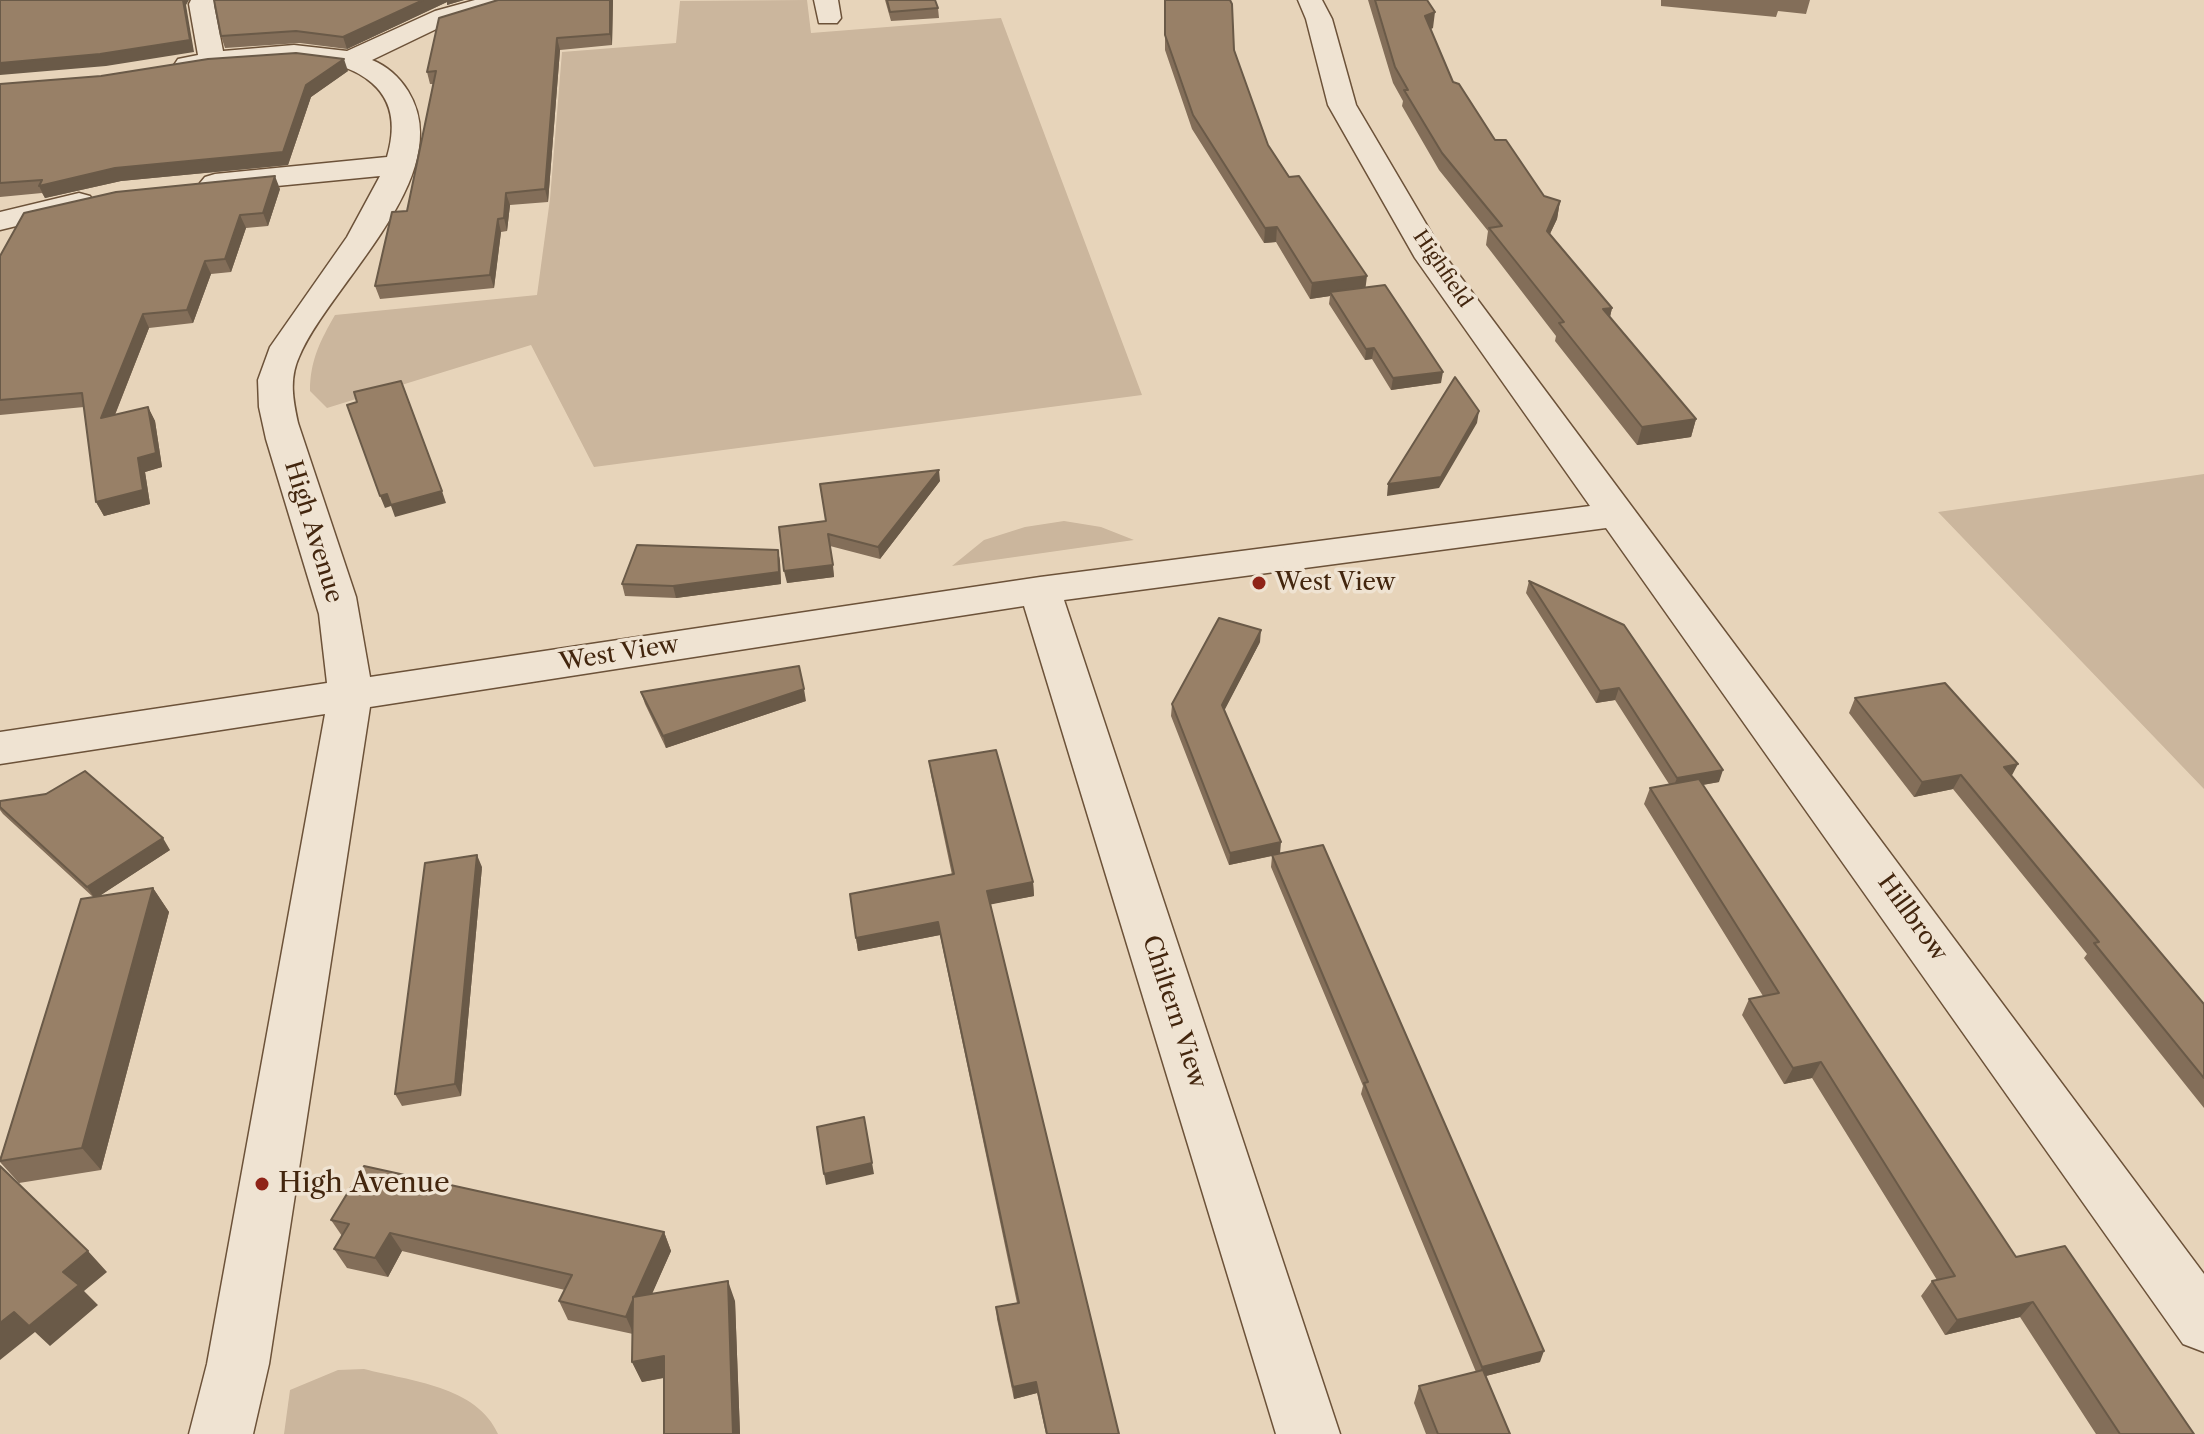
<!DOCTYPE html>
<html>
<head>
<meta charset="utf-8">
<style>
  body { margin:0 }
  canvas { display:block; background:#e7d4ba }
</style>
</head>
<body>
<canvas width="2204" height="1434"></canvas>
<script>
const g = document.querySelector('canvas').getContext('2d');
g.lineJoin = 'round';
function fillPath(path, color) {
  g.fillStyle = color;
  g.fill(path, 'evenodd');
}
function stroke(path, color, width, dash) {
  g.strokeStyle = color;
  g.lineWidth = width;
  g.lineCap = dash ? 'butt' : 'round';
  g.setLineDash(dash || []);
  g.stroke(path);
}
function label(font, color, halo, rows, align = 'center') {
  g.font = font + ' "Libre Caslon Text",serif';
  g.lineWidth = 7;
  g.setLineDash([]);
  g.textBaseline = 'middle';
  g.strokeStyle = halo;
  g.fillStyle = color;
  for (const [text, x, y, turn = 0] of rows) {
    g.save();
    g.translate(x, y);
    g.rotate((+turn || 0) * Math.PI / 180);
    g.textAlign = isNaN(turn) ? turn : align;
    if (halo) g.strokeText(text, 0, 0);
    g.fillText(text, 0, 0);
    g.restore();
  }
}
fillPath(new Path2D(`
  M807,0L811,33L1001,18L1142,395L594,467L531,345L327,408L310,391C310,361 320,341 335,315L537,295L550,199L562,52L676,43L680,1Z
  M2204,474V789L1938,512Z
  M1064,521L1101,527L1134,540L952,566L984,540L1025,527Z
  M364,1369C410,1381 477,1386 498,1434H284L290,1390L338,1370Z`), '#cbb69d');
const minor = new Path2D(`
  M191,0H217L214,5L223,51L294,45L347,51L435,11L475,0H515L512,5L453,21L372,60C387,66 399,77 408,91C460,175 329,285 299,357C289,379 293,400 298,423L356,597L370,677L1040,577L1590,506L1415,258L1328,105L1306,19L1298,0H1322L1332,19L1356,105L1445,256L2204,1274V1352L2183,1344L1606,528L1064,600L1340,1434H1276L1024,606L370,707L269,1364L253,1434H189L207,1364L325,714L0,764V732L327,683L319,614L266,439L259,407L258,380L270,347L347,237L380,176L215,192L205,189L200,183L205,177L215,174L387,157C395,130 395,103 372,83C335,51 272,59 227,66C211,69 193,75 178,71L174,65L178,59L198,55L189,4Z
  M814,0H838L841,18L837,23H819Z
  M79,193L90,196L94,202L90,208L0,230V212Z`);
stroke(minor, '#6c5239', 3);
fillPath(minor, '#efe3d2');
fillPath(new Path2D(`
  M214,0H464L447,5V2L347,49L300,43L225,48L221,36Z
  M613,0L612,45L560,50L548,202L510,205L507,231L501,232L494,288L380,299L375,286L407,211L433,84H430L427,72Z
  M885,0H935L938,8L939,18L891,21Z
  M1165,0L1234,50L1268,145L1365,288L1441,383L1391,390L1372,359L1365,360L1329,304L1330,296L1310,299L1276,242L1264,243L1192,129L1165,50Z
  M1368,0H1427L1433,28L1430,29L1453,82L1495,140L1544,196L1560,201L1557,219L1550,234L1612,308L1610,317L1696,419L1691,437L1637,445L1555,341L1556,336L1486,245L1488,231L1439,170L1402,106L1403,101L1393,83Z
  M1661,0H1810L1806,14L1778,11L1776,17L1661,6Z
  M348,71L311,97L288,165L121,181L45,198L42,193L0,197V84Z
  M280,189L268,226L246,228L231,272L211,274L193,323L149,328L115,415L148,407L155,421L162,467L145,472L150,504L104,516L96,502L84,407L0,415V256Z
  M940,481L880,559L830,546L834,577L787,583L826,521Z
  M778,550L780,562L781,584L676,598L625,596L622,584Z
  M1529,581L1719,782L1703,785L2016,1257L2194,1434H2096L2020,1317L1945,1335L1921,1296L1932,1281L1937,1280L1812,1078L1784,1084L1742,1015L1749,999L1763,996L1644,804L1650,788L1669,784L1615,700L1596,703L1526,593Z
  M1260,642L1224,710L1280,853L1540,1362L1486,1376L1510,1434H1426L1414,1403L1419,1386L1476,1372L1361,1094L1363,1086L1271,867L1272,856L1229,865L1171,716L1172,704Z
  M641,692L806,701L666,748L645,704Z
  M1855,698L2012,776L2204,1004V1108L2084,958L2087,954L1953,789L1914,797L1849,713Z
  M929,761L1033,882L1034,896L990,904L1119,1434H1046L1037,1393L1014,1399L997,1319L996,1307L1017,1303L940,935L858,951L856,938L952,875L931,775Z
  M0,801L170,850L99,896L153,888L169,912L101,1170L19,1183L0,1162V1158L93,897L3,814L0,810Z
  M482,867L461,1096L402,1106L395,1094Z
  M331,1220L664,1232L671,1251L652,1293L735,1301L740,1434H664V1378L642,1382L632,1362L633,1334L568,1320L559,1301L565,1290L402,1251L388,1277L347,1268L334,1249L342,1236Z`), '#836e59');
fillPath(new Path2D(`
  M183,0H189L186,5L194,52L106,66L0,75V63Z
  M423,0H464L447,5V2L347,49L343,37Z
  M610,0H613L612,45L610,34Z
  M1435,12L1433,28L1423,32L1425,16Z
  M557,38L560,50L548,202L545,189Z
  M344,59L348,71L311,97L288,165L121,181L45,198L39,186L306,85Z
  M275,176L280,189L268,226L263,213Z
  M506,193L510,205L507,231L504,218Z
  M1560,201L1557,219L1543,248L1547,231Z
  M240,215L246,228L231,272L225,259Z
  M498,219L501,232L494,288L490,275Z
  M1277,227L1276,242L1264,243L1265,228Z
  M205,261L211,274L193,323L187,310Z
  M1367,276L1365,292H1330V296L1310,299L1312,283Z
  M1612,308L1608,325L1603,309Z
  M143,314L149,328L108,432L101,418Z
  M1374,348L1372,359L1365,360L1366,349Z
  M1443,372L1441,383L1391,390L1393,378Z
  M148,407L155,421L162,467L145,472L150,504L104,516L96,502L138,458Z
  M1479,411L1477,423L1439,488L1387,496L1388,484Z
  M1696,419L1691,437L1637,445L1642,427Z
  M939,470L940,481L880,559L878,547Z
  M442,491L446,503L395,517L391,506L385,508L380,496L387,494Z
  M778,550L780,562L781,584L676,598L673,586Z
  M833,565L834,577L787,583L784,571Z
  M1261,630L1260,642L1221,717L1222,705Z
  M1619,688L1615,700L1596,703L1600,691Z
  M804,689L806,701L666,748L663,736Z
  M2018,764L2010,779L2004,767Z
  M1723,770L1719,782L1672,790L1677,778Z
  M1961,775L1953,789L1914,797L1922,782Z
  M163,838L170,850L95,899L87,887Z
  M1281,842L1280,854L1229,865L1230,853Z
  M477,855L482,867L461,1096L455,1084Z
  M1033,882L1034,896L988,905L987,891Z
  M153,888L169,912L101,1170L82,1148Z
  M938,922L940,935L858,951L856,938Z
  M1821,1062L1812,1078L1784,1084L1793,1068Z
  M864,1117L874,1174L826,1185L824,1174Z
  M664,1232L671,1251L634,1335L626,1317Z
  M390,1233L402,1251L388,1277L375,1258Z
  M88,1251L107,1272L84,1291L98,1305L50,1346L35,1332L0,1360V1323Z
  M728,1281L735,1301L740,1434H733Z
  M2033,1302L2020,1317L1945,1335L1957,1320Z
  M1544,1351L1540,1362L1478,1378L1482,1367Z
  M664,1356L672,1376L642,1382L632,1362Z
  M1036,1382L1037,1393L1014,1399L1013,1387Z`), '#6a5a48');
const building = new Path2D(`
  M0,0H183L190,40L100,54L0,63Z
  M214,0H423L343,37L296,31L221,36Z
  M498,0H610V34L557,38L545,189L506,193L504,218L498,219L490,275L375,286L392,212L407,211L436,71L427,72L439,18Z
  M887,0H935L938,8L890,12Z
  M1165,0H1230L1232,4L1234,50L1268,145L1289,177L1299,176L1367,276L1312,283L1277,227L1265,228L1193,115L1165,35Z
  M1375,0H1427L1435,12L1425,16L1453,82L1459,84L1495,140H1506L1544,196L1560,201L1547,231L1612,308L1603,309L1696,419L1642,427L1559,323L1564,322L1489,228L1502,226L1442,153L1404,90H1408L1395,67Z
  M296,53L344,59L306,85L283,152L115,168L39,186L42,180L0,183V84L101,76L208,59Z
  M275,176L263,213L240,215L225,259L205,261L187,310L143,314L101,418L148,407L156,453L138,458L143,490L96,502L82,393L0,400V256L24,213L116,192Z
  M1385,285L1443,372L1393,378L1374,348L1366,349L1330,292Z
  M1455,377L1479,411L1441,477L1388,484Z
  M401,381L442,491L391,505L387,494L380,496L347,405L357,402L354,392Z
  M939,470L878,547L828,534L833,565L784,571L779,527L826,521L820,484Z
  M637,545L778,550L779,572L673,586L622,584Z
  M1529,581L1624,625L1723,770L1677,778L1619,688L1600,691Z
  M1219,618L1261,630L1222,705L1281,842L1230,853L1172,704Z
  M799,666L804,689L663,736L641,692Z
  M1945,683L2018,764L2004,767L2204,1004V1078L2094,943L2099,942L1961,775L1922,782L1855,698Z
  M996,750L1033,882L987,891L1119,1434H1047L1036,1382L1013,1387L996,1307L1019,1303L938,922L856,938L850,894L954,874L929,761Z
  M85,771L163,838L87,887L0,807V801L46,794Z
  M1699,779L2016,1257L2065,1246L2194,1434H2120L2033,1302L1957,1320L1932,1281L1955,1276L1821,1062L1793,1068L1749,999L1779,993L1650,788Z
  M1323,845L1544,1351L1482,1367L1364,1083L1368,1082L1272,855Z
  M477,855L455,1084L395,1094L425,863Z
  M153,888L82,1148L0,1161L81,899Z
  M864,1117L872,1163L824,1174L817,1127Z
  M0,1166L88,1251L63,1272L79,1285L29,1326L14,1312L0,1323Z
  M364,1166L664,1232L635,1296L633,1297V1300L626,1317L559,1301L572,1275L390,1233L375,1258L334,1249L349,1224L331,1220Z
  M728,1281L733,1434H664V1356L632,1362L633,1297Z
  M1483,1370L1510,1434H1438L1419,1386Z`);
fillPath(building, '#988067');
stroke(building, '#6a5a48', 2);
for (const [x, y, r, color] of [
  [1259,583,8,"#8f2418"],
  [262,1184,8,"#8f2418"]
]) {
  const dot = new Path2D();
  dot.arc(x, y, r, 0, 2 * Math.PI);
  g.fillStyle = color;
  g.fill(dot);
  stroke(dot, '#efe3d2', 3);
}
label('20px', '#43260e', '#efe3d2', [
  ["Highfield",1442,269,56]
]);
label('24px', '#43260e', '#efe3d2', [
  ["High Avenue",313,532,73],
  ["West View",619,654,-9],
  ["Hillbrow",1912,918,54],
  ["Chiltern View",1174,1012,72]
]);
label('24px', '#43260e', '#efe3d2', [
  ["West View",1275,583]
], 'left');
label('28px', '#43260e', '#efe3d2', [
  ["High Avenue",278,1184]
], 'left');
</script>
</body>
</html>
